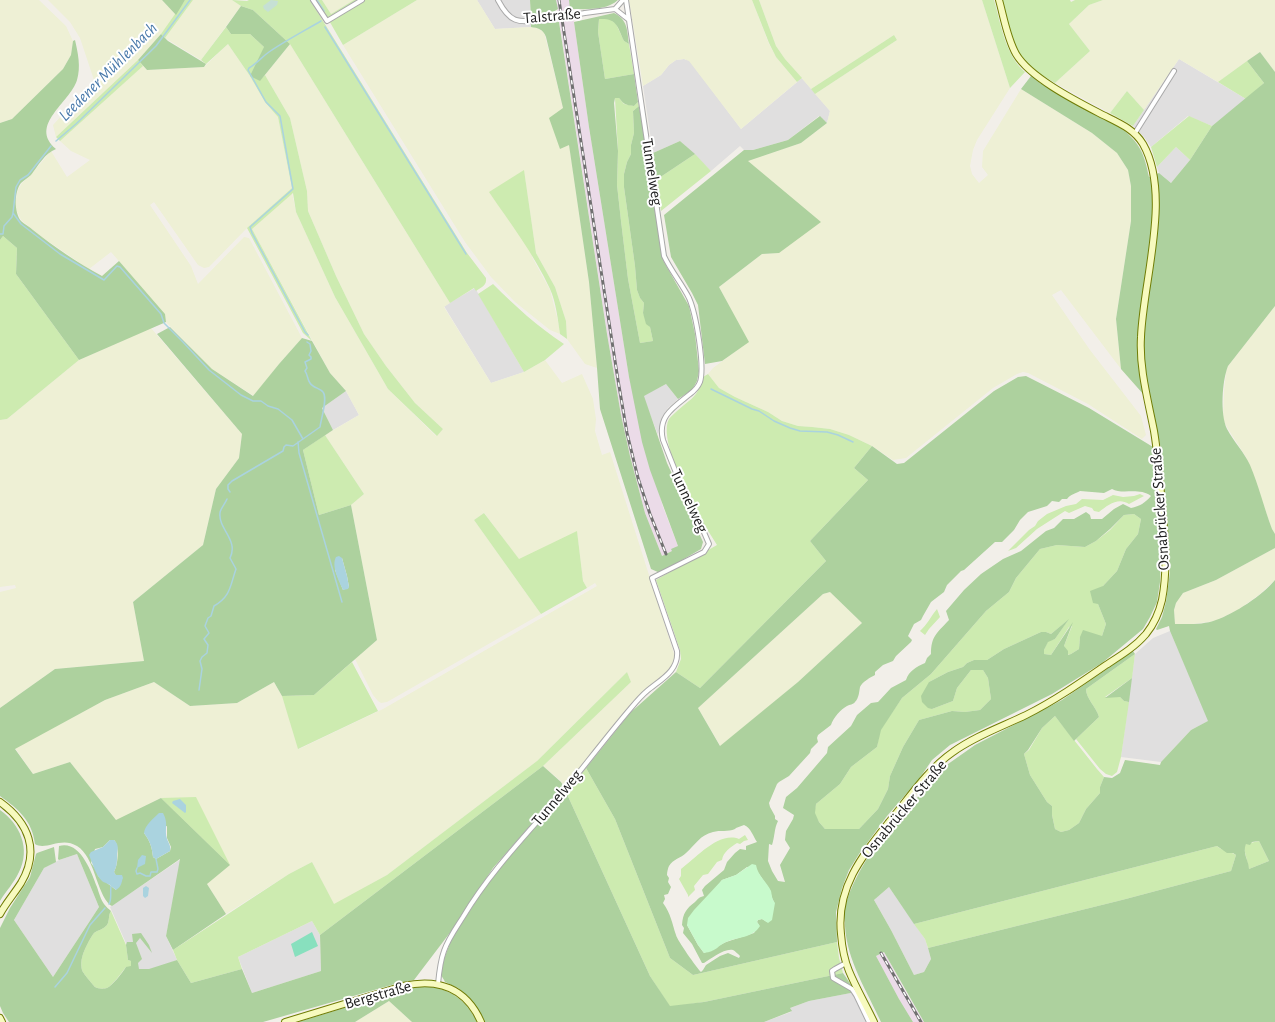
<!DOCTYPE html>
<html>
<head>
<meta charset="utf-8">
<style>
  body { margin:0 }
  canvas { display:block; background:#f2efe9 }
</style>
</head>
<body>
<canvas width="1275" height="1022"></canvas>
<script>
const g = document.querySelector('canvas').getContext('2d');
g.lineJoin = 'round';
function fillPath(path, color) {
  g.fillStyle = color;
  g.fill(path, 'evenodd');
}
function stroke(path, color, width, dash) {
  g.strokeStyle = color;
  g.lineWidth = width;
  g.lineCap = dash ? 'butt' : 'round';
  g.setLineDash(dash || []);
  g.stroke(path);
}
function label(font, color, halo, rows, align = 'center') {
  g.font = font + ' "Alegreya Sans",sans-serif';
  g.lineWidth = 4;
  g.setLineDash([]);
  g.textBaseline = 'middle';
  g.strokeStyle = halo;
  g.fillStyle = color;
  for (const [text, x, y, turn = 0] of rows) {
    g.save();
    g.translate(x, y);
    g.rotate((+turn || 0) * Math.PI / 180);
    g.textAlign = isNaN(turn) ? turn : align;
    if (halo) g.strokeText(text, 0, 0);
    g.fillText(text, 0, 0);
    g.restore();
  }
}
fillPath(new Path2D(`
  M477,0H530L531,27L495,29Z
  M684,59L690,61L741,129L802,78L830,111L827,123L819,116L788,140L753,150H744L740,146L711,171L680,141L653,153L643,86L661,75L669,65L676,60Z
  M1179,59L1246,99L1212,126L1188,116L1151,147L1144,137L1133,126Z
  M1176,147L1190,160L1171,183L1159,173L1157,167Z
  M475,288L524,372L491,383L444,306Z
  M666,384L678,399L668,408L662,417L658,435L643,396Z
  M346,391L359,415L333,430L322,408Z
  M1170,631L1209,721L1191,730L1161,762L1121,757L1135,654L1153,638Z
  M77,854L99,907L53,977L14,920L44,868L59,860Z
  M181,859L166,936L177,960L140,975L110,907Z
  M889,887L925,939L928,948L931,959L924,972L914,975L891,930L874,900Z
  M312,921L320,935L321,971L252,993L238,957Z
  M856,992L871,1022H764L791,1012L790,1008L809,1001Z`), '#e0dfdf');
fillPath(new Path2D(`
  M556,0H569L574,22L589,127L629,377L663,507L678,546L672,551L662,556L645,513L630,456L621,415L607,334Z
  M884,952L907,994L924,1022H913L899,999L876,956Z`), '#ebdbe8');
fillPath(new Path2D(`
  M0,0H39L66,26L73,41L71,55L63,69L12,119L0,123Z
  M48,0H162L176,15L161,34L138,60L56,137L53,125L94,80L80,38L70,22Z
  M193,0H232L241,6L201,60L165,38Z
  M322,0H354L331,14Z
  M417,0H477L495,29L531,27L537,28L544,32L563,108L560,149L569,144L589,282L597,368L585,364L567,339L566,321L555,287L536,253L524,171L532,257L550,290L558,321L560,334L550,330L515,302L491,277L465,242L343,45Z
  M629,0H752L769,44L776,57L797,82L741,129L689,61L684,59L676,60L669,65L661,75L643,86Z
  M759,0H982L1010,88L977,140L973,150L970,166L972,174L979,183L988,175L982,167L983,151L1021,89L1092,133L1117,153L1128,170L1131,186V221L1116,319L1121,369L1061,290L1052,295L1090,350L1141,416L1146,435L1142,439L1088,404L1028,373L1023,372L1017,374L993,388L906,458L893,460L872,446L849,435L830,429L812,427L798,426L782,421L768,412L735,397L719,388L708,374L713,368L748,342L719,287L762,254L779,253L747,161L801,143L827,123L830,111L815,94L897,40L894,35L811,89L785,59L776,46Z
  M1103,0H1275V72L1260,52L1218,82L1179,59L1144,110L1127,91L1110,113L1055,83L1090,51L1069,24L1089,5Z
  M228,44L278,117L292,188L247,228L209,267L204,268L198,265L154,202L150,205L191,266L198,284L244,237L249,238L302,338L279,364L254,396L212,369L166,322L165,314L111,252L89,269L42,237L21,220L16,209V199L18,190L22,183L30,176L51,151L67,177L90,160L71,151L60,141L143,66L147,70L204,67Z
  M290,44L450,303L444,307L491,383L524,372L545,360L562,383L582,374L593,399L596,419L595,431L602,455L610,452L675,657L674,662L668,672L645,690L630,707L564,787L561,781L543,766L631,682L627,672L537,761L387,875L334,905L312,862L289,874L226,914L207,884L161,798L116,821L70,762L33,774L15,748L105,700L154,682L190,706L237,703L274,682L282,696L299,749L383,709L597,586L595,583L587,588L583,581L577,532L519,560L477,503L484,513L474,520L541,614L387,702L381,703L378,701L373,695L355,659L377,640L351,505L364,494L325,435L359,415L346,391L330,373L252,229L292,193L296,212L335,297L388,389L436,436L443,429L415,403L386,366L364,334L336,276L308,211L307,191L290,118L265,75Z
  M1275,306V534L1272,529L1246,457L1228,429L1223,420L1224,391L1226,372L1228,366Z
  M151,328L242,434L239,458L216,489L203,545L133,602L144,661L55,669L0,708V592L16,588L15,585L0,587V420L7,419L79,360Z
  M1275,548V580L1260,594L1238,610L1215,621L1193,624H1175L1174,610L1176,603L1183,593L1216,580Z
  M830,592L862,623L798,682L721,747L698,708L823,594Z
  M389,1001L412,1022H355Z`), '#eef0d5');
fillPath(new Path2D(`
  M185,0H193L165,38L161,34Z
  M232,0L247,1L249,0H310L467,253L486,278C487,285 482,287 476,291L474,288L450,303L290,44L253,10L241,6Z
  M315,0H322L331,14L354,0H417L343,45L327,17Z
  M752,0H759L776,46L785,59L802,78L797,82L776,57L769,43Z
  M982,0H994C1001,24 1005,55 1025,72L1010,88Z
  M1002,0H1070L1071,2L1075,0H1103L1089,5L1069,24L1090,51L1055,83C1047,78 1038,73 1031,68C1012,50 1008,24 1002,0Z
  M599,19H610L616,24L624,41L629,44L634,74L605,79L598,32Z
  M226,27L231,34H250L264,47L259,81L265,75L290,118L307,191L308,211L336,276L364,334L386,366L415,403L443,429L437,436L388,389L335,297L296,212L293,193L252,229L312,341L303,333L247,228L292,188L278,117L265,102L250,76L228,44L206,64L201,60Z
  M894,35L897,40L815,94L811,89Z
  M138,60L143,66L60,141L56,137Z
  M1247,61L1264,83L1246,99L1218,82Z
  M1127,91L1144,110L1133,126L1110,113Z
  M615,98H619L624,104L634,106L638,102L639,106L633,111L634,133L631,145V154L627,162L624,174V187L635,266L637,290L640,298L644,303L643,313L650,327L653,341L640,343L628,279L621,221L617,185L618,151Z
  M1189,116L1212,126L1190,160L1176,147L1157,167L1151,147Z
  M695,154L711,171L661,211L656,180Z
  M524,170L536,253L555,287L566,321L567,339L560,334C558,320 556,302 550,289C534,254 510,223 489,192Z
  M3,236L17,248L16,274L79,360L7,419L0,420V240Z
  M493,284C516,307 537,326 564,344L545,360L524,372L478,294Z
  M708,374L719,388L735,397L768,412L782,421L798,426L812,427L830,429L849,435L872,446L854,468L868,480L810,541L826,561L700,688L676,672L681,659L680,650L656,580L717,545C709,532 700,519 693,506C684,489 659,436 669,419C671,416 674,414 676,412C690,399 698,398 703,377Z
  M325,435L364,494L351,505L319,515L303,450Z
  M1140,494L1144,496L1129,504C1118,497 1108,505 1099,512L1094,511L1092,508L1085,506L1069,513L1065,511L1037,529L1016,548L1008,551L1029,530L1035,526L1038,521L1047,514L1066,506L1076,504L1082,499L1103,500L1113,495L1123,497L1134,496Z
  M484,513L519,559L577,531L583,581L587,588L541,614L474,520Z
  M1134,514L1141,519L1138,534L1126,549L1117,571L1103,586L1098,604L1106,624L1102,636L1080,637L1079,649L1071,654L1067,655L1064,646L1072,626L1069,627L1051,655L1043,654L1044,650L1048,641L1055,639L1068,620L1051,634L1046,632H1041L1004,649L987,660H974L967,663L963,667L948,672L929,682L932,709L953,701L957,688L971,670H983L988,678L991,699L980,710L965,712L952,711L919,720L903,747L890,776L888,789L878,809L859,829H825L819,822L814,813L816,804L840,784L851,767L877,747L880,730L902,698L931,674L986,611L1009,592L1016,578L1040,549L1057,545L1085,547L1096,541L1110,530L1124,515Z
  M937,609L940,617L929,629L925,635L920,631C927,625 931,616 937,609Z
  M1135,654L1132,678L1105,697H1120L1124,701L1129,702L1121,757L1117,772L1112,776L1106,774L1100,769L1076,739L1099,717C1096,706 1086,699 1086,689Z
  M352,662L378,711L298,749L282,696L314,695Z
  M627,672L631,682L543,766L320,935L312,921L238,957L242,969L191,983L177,960L173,950L289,874L312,862L334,904L387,875L537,761Z
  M1055,716L1097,769L1104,777L1100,787V793L1086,809L1079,823L1069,830L1061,832L1055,829L1052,815V806L1047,802L1030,775L1024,754L1029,750L1042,728Z
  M586,768L615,819L670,958L693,975L837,942L839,958L843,973L704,1002L670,1007L650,976L566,792Z
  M196,797L230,865L161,798Z
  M745,835L748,840L744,841L740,844L737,843C731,847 723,852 722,860L717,862L708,874L703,875L694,886L695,890L688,897V895L679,879L681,876V869C696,858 719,831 739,839Z
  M1259,841L1269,861L1249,869L1244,848L1246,844Z
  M1217,846C1222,851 1230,851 1236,855L1231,871L1122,900L928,948L925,939L914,924Z
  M111,911L126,945L128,960L131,961V967H126C121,973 113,985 107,988C104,989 98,989 95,987C94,986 82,972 82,970C81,967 81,961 82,958C83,952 90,938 94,933C98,930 104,929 107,925C110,920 108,915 111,911Z`), '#cdebb0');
fillPath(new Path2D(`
  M162,0H185L176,15Z
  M530,0H556L558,9L548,15L531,18Z
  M569,0H618C606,11 586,9 570,9Z
  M241,6L253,10L290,44L260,81L250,76L264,47L250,34H231L226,27Z
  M614,13C628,20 627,30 629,44L624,41C617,26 617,18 599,19L598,32L605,79L634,74L638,102L634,106C625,105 624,104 619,98H615L614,103L618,151L617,185L621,221L628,279L640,343L653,341L650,327L646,324L643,313L644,303L640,298L637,290L635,266L624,187V174L627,162L631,154V145L634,133L633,111L639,106L658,220L662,254L664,262L689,306L695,334L699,371L697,381L692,390L678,399L666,384L644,396L667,463L703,542L701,549L660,573L651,569L600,409L597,368L589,282L569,145L560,149L549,118L563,108L546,37C543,29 538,28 531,27V24L559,22L607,334L621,415L630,456L645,513L662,556L672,551L671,549L678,546L650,470L642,442L629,377L589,127L574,22Z
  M161,34L168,41L206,64L204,67L147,70L138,60Z
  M75,40C78,53 81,67 77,80C70,103 28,125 56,149C45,153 38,166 31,175C28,178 24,180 21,183C14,192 14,212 21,221C24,224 30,227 33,230C54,247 78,263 102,276L119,261L165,314L166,322L79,360L16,274L17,248L3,236L0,240V123L12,119L63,69L71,55L73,41Z
  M1260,52L1275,72V306L1228,366C1222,381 1220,414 1227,429C1234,442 1244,452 1250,465C1259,486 1264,508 1272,529L1275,534V548L1216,580L1183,593L1176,603L1174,610L1175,624C1188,624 1203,625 1216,620C1234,614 1263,595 1275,580V1022H924L884,952L876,956L899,999L913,1022H881C867,991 847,961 845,926C845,922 844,917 844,913C847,893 858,874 868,857L941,769L975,745L1062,700L1133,651L1135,654L1086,689C1086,699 1096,706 1099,717L1076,739L1074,741L1055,716L1042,728L1028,750L1024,754L1030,775L1047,802L1052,806V815L1055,829L1061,832L1069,830L1079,823L1086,809L1100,793V787L1104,777L1112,778L1120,773L1125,760L1160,765L1161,762L1191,730L1208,721L1170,631L1169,626L1157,630L1156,629L1162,617L1166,602L1170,572L1161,449L1152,407L1144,395L1121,369L1116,319L1131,221V186L1128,170L1117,153L1092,133L1021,89L1031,76L1040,83L1120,127C1140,143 1144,153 1149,177L1159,173L1171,183L1190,160L1212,126L1264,83L1247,61ZM1259,841L1269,861L1249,869C1249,861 1242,853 1246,844L1250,845L1252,842ZM1217,846L1227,853H1233L1236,855L1231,871L1122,900L928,948L931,959L924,972L914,975L891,930L874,900L889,887L914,924Z
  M820,116L827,123L801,143L748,161L821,222L779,253L762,254L719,287L749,342L722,361L705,364L698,305L692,293L671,257L664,215L744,150H753L788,140Z
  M680,141L695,154L656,180L653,153Z
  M170,327L212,369L253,396L279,364L302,338L312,341L330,373L346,391L322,408L333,430L303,450L319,515L351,505L377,640L314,695L282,696L274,682L237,703L190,706L154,682L105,700L15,749L33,774L70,762L116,820L161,798L230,865L207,884L226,914L173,950L166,936L180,859L112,906L110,905C96,892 95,857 77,846C61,836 46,851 35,844C32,820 18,809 0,796V708L55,669L144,661L133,602L203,545L216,489L239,458L242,434L157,334ZM342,558L347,576L349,587L343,590L335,570ZM167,826V838L171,847L170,851L156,859L153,857C152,847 150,841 144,833ZM110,840H114C120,846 118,865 114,872L116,876V890L98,876L97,871L91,863L95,849L103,847Z
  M1026,376L1089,408L1153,447L1161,547L1160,582L1157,602L1150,617L1143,629L1102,663L1052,694L950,745L932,760L919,779L887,816L859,854L849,870L842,888L836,912L837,942L693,975L670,958L615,819L586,768L630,713L676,672L700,688L826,561L810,541L868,480L854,468L872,446L897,464L904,463L994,391L1018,377ZM1112,489C1122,495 1139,487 1151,496C1145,503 1140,506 1131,508L1123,504L1114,509L1102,519H1091L1090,515L1086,512L1074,519H1063L1054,528L1046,531L1021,551L1003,559L981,574L964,590L946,611L949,620C937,633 931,636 931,654L927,658L925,663C916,667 909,671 906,680L891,688L878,702L871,703L857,715L851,726L828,747L827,753L797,788L786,797L783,808L794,815L793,819L786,831L785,840L790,848L780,865L785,882L778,881L772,871L768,861L769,844L772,845C775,836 774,829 778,821L775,819V816L770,807L769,803L777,784L779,782L789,776L810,753L811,749L818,742L817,738L818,735L831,725C833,718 841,709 847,706C850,704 853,705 855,702C859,698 859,692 860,687C862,682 871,677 875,675V672L883,665L893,661L896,656L911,642L912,640L908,636L914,624L921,620L923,616L931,602L944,592L947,585L961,571L964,570L995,542H1002L1014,530L1020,520L1028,512L1047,506L1052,501L1059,502L1062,499H1067C1071,494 1075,494 1080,491L1104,493ZM1134,514L1141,519L1138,534L1126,549L1117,571L1103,586L1090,591L1093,603L1098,604L1106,624L1102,636L1083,630L1080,637L1079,649L1071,654L1068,655V651L1064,646L1073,622L1051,655L1044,654V650L1048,642L1055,639L1069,619L1051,634L1046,632H1041L1004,649L987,660H974L967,663L963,667L948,672L929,682L921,696L922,702L928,708L932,709L953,701L957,688L971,670H983L988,678L991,699L980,710L965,712L952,711L919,720L903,747L890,776L888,789L878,809L859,829H825L819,822L815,813L816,804L840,784L851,767L877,747L881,730L902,698L931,674L986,611L1009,592L1016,578L1040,549L1057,545L1085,547L1096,541L1110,529L1124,515ZM830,592L862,623L798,682L720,746L698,708L823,594ZM744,825C751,828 753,836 757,842L746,846V850L740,849L735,853L727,862L724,870L705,886L702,890L704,896C699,897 698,899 695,902C686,909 683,913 682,925L684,928L683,933L692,944L702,963H704C711,959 724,948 733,950C735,951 738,954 740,956L739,958L728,953L720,956L706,965L703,970L701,972C697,968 677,940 676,935C672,923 671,914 663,903L665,899L664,895L668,894L671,887L668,882L669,878L667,875C667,872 668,868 669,866C673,859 681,858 686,853C695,845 700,835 713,832C720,830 728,832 735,829L736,828ZM747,867L757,871L770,890L772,898L774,902L767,922L762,919L758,920L757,922L759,925L754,933L726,942L704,953L698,945L687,925L722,880L736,875Z
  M1132,678L1129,702L1124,701L1120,697L1105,698Z
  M543,766L561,782L564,787L493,868L452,930L414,980L395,984L263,1022H9L3,1013L0,1006V928L10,908L30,877L36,854L37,853L54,847L56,862L44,868L14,920L53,977L99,907L77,854L59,860L58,859L59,846C80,840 91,871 97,887C99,893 101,900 104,904C106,907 109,909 111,911C108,915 110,920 107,925C104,929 98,930 94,933C90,938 83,952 82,958C81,961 81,967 82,970C82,972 94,986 95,987C98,989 104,989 107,988C113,985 122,973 126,967L131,966V961L128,960L126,945L127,942H133L132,934L141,933L149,945L152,953L140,938L136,943L142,959L138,963L139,969H149L177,960L191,983L242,969L252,993L321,971L320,935Z
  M566,792L650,976L670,1006L704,1002L843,973L856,992L809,1001L790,1008L792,1011L764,1022H484L475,1005L468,996L458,988L445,982L444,980L441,975L442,964L452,938L491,878Z
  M0,810C20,824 31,849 19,872C14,883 6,891 0,901Z
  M424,986C449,988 466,999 477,1022H412L389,1001L355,1022H298L386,995C399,992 411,988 424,986Z`), '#add19e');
fillPath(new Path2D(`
  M271,0L278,1L277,5L268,12L264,9L263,6Z`), '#c6e0d4');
fillPath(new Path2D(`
  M752,864L756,865C758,876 767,882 771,891C772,896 772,899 775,903L772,920L768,923L762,919L758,920L757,922L760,926C753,938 737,937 726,942C716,947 717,951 704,953L698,945L687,925L688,918L694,910L722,880L736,875Z`), '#c8facc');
fillPath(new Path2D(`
  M312,932L318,946L295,957L291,944Z`), '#88e0be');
fillPath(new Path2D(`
  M339,556L342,558L347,576L349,587L348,589L343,590C339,581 331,566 336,557Z
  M180,799L186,805V812L185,813L172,803L173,801Z
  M159,813H163C169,824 164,829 167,839C169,844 171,846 170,851L156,859L153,857C152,847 150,841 144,833C145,825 153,819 159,813Z
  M110,840H114C120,846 117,849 117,856C117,862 117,866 114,872L116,875H122L123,878C121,883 122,886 116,890C113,888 111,885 108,884C105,882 104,883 102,881C95,874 93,864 89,855L91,852L103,847Z
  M142,855L146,856L145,864L137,868L138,860Z
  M146,886L149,888L148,896L145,898L143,896V888Z`), '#aad3df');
stroke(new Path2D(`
  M317,0L324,11
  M325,27L466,254
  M56,141L76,124L156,46L190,0
  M13,213L21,224L60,254L104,280L117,266L120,267L161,314L164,323L183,342L209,370L241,395L253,401H261L268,406L278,409L292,420L303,439
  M0,234H3L4,226L12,217L13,213L16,187L20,180L28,175L51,146
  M308,335L305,332L252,233L250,227L293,189L280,116L266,102L248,70L249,68C256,64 262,57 269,52C285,41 304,31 321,21
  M711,389L752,409L759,411L774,421L790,428L800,431L827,432L838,435L853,442
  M298,442L299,453L342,602
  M230,492L228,489V485L232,481L283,451L284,447L286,445L293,446L320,427C321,419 328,398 323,392C320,388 313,388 310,383C307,379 308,375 305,371L307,368L305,362L311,359V357L309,355L311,351L310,344L307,342
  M199,690L202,669L200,661L202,657L207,653L208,645L204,639L209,633L205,626L208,618L211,616L214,606C231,596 230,586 236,569L230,558C239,540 218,529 220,513C220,509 225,504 227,499
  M137,868L136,871L137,874L140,873L146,876H150L151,872H157L158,869L156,859
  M109,904C112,899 110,892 111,886
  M55,987L67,973L90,925L105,908`), '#aad3df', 1.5);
const street = new Path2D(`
  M313,0L327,21L362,0
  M498,0C511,25 519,22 545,20
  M615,9L629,20
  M585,13L615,9L623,0
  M1135,133L1174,71
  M846,963L835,969L832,971L833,978L852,989L856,995L869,1022
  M438,984C439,973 440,962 444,951C448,939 456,928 463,917C491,870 529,832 564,791C586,764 608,735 631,708C636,702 641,696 647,691C660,680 679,671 677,651L652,578L704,552L709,544L700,523L684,493L663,440C657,416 674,407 690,394C694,391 698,387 700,382C705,366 696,314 689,298C682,284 671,271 664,256L626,0`);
const secondary = new Path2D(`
  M0,802C29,823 40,851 21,883C14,894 6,903 0,914
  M0,1018L2,1022
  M285,1022L403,986C438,978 466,988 481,1022
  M874,1022C866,1005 856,988 849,971C844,959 842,947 841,934C836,888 862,856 889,822C909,798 927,770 953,752C975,736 1001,727 1026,715C1054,701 1080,683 1106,665C1120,656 1135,647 1146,634C1154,624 1159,613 1162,600C1168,569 1165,537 1162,506C1160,481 1158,455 1154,431C1148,400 1139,368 1141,337C1143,281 1172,195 1143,144C1134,129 1119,123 1103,115C1078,102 1030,78 1016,54C1007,38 1004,18 999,0`);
stroke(street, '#a9a9a9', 6);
stroke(secondary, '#707d05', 8);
stroke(street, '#fff', 4);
stroke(secondary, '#f7fabf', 6);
const rail = new Path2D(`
  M559,0L618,380L627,433L638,478L650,514L666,554
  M881,953L921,1022`);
stroke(rail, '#707070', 3);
stroke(rail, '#fff', 1.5, [4.5]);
const streetBridge = new Path2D(`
  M545,20L585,13`);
stroke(streetBridge, '#a9a9a9', 6, []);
stroke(streetBridge, '#fff', 4);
label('16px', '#222', '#fff', [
  ["Talstraße",552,16,-5],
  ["Tunnelweg",652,172,81],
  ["Tunnelweg",689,501,65],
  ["Osnabrücker Straße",1160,509,-94],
  ["Tunnelweg",557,798,-50],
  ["Osnabrücker Straße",904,809,-50],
  ["Bergstraße",378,995,-16]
]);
label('italic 17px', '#4a7aab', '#fff', [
  ["Leedener Mühlenbach",108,72,-45]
]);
</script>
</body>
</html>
